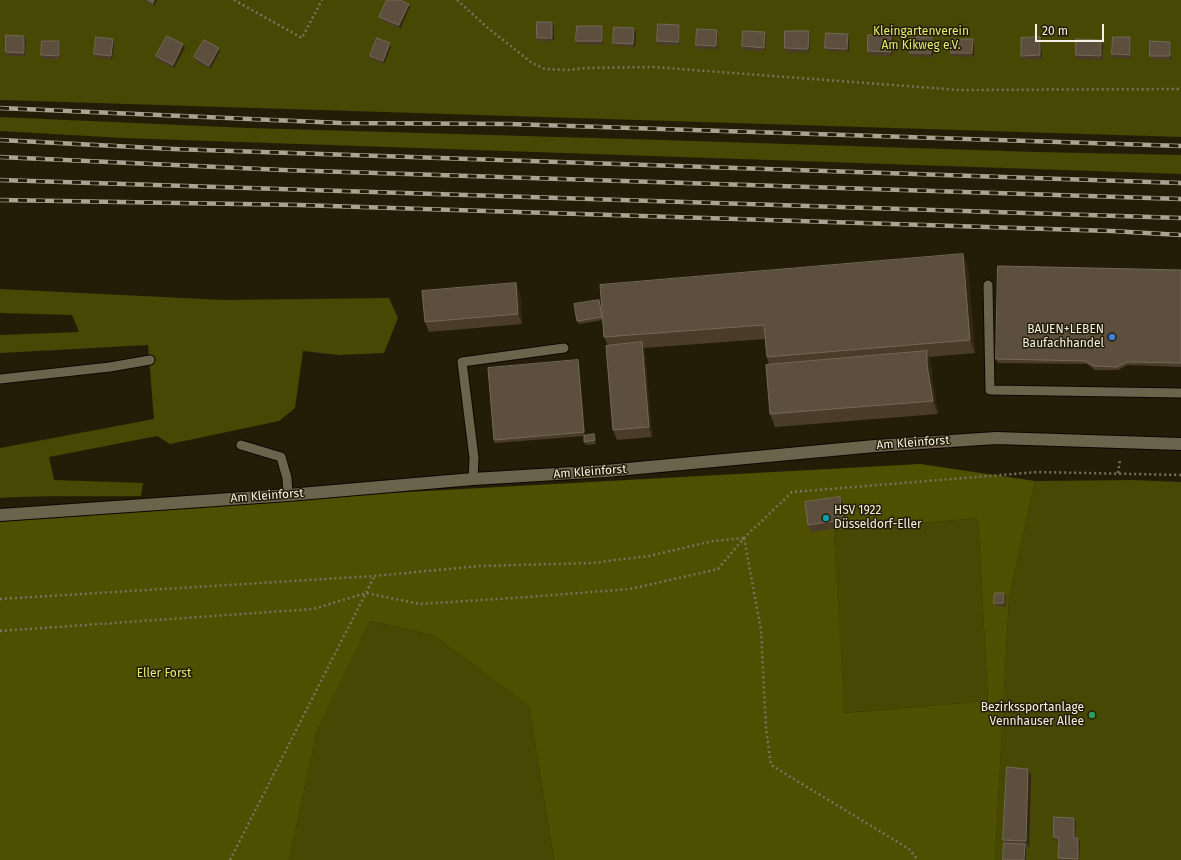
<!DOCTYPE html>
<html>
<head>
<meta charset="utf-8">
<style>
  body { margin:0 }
  #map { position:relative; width:1181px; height:860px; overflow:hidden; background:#231d07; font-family:"Fira Sans",sans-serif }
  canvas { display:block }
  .scale { position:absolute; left:1035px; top:24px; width:69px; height:18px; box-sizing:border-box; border:2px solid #f4f0e3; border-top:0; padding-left:5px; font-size:12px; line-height:14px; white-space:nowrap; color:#f4f0e3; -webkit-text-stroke:3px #231d07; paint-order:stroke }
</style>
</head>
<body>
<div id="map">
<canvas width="1181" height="860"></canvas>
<div class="scale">20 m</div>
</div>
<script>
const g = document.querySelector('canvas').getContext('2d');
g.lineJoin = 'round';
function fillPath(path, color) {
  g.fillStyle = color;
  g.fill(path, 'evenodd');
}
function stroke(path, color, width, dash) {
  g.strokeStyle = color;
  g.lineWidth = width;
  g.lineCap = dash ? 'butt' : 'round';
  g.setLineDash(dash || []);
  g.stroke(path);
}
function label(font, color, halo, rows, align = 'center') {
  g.font = font + ' "Fira Sans",sans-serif';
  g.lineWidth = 3;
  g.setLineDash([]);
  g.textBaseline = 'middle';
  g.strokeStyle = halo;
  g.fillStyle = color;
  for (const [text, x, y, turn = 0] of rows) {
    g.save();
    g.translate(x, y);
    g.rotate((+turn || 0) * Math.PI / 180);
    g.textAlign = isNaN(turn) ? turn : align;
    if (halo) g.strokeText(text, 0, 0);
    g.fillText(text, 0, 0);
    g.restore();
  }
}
fillPath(new Path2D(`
  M0,0H1181V137L0,100Z
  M0,117L249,128L663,140L1037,152L1181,155V174L123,138L0,131Z
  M0,289L224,300L389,298L398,318L384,353L339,355L303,351L295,408L279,421L170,444L157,436L49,457L54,480L143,483L141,496C94,497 47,495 0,498V448L154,419L148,345L0,353V335L79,332L72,315L0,313Z
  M1132,480L1181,482V860H995L1009,598L1035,481Z
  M978,518L988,701L843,713L834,531Z
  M368,621L433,635L529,706L554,860H289L317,731Z`), '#474803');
fillPath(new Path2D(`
  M920,464L1035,481L1009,598L995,860H554L529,706L433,635L369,621L317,731L289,860H0V520L371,494ZM978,518L988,701L844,713L834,531Z`), '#4e5000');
const lane = new Path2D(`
  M988,285L990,390L1181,393
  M0,379L110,367L150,360
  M241,445L281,457L287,478L288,495
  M473,479L474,458L462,362L564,348`);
const street = new Path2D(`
  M0,515L288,495L473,479L606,471L875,446L996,438L1181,444`);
stroke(lane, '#0d0700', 11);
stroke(street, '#0d0700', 14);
stroke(new Path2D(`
  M234,0L302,38L322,0
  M457,0L488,28L532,63L545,69L568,70L586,68L653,67L959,90L1181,89
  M1118,473L1120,460
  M744,538L761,630L766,729L771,765L909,849L918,860
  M0,599L374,576L480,566L592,563L649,556L713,541L743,538
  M0,631L313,609L366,593L420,604L528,597L630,589L718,569L744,538L792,492L1038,472L1181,475
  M230,860L374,577`), '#797461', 2.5, [2, 3]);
stroke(lane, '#6b634c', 9);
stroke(street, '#6b634c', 12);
const rail = new Path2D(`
  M0,108L341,123L509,124L1181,146
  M0,140L173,149L1181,183
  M0,157L283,170L1181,199
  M0,180L1181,218
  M0,200L299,205L1111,231L1181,235`);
stroke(rail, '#a8a393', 4.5);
stroke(rail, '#231d07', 3, [9]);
fillPath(new Path2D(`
  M143,0H157L154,6Z
  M409,4L410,7L400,29L381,20L379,17Z
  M679,25L680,29V45H659L657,41Z
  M554,26V41H538L537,38Z
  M603,30V45L578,44L576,41Z
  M717,30L718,34L717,49H698L696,45Z
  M809,31L810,35L809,53L786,52L785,48Z
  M636,32L635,47L615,46L613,43Z
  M24,36L26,39L25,56H7L6,52Z
  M766,36L765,51L743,50L742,46Z
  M891,36L893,39L892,56L869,55L868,51Z
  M849,37V52L826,51L825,48Z
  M932,37L933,40V57L911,56L910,53Z
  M1040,37L1041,41L1042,59H1022L1021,56Z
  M1130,37L1131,41V58H1114L1112,54Z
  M113,39L114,43L112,60L96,57L94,54Z
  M1101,40L1103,44L1102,60L1077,59L1076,55Z
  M59,41L60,45V59H43L41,55Z
  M974,43V57L952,56L951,53Z
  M1171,45V60L1151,59L1150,56Z
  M391,47L384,64L371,59L370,56Z
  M185,48L174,68L157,60L156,56Z
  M220,51L210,69L195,61L194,57Z
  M968,267L975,353L929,357L931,364L932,378L938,414L775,427L770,414L769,365L767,357L765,339L644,348L645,352L652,437L617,440L613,430L608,346L604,337L603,320L579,324L577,321L599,300L603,320Z
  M1181,270V367L1128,365L1118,370H1095L1087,364L998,363L996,359Z
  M520,293L522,324L429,332L425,322Z
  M578,360L579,364L585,436L594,434L596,444L586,445L584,442V436L495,443L494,440Z
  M840,497L843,504L845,527L811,532L808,525Z
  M1006,596L1005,607L996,606L994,603Z
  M1028,769L1031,776L1029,848H1026V860H1003L1004,843L1003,840Z
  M1076,822L1075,838H1078L1080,842L1079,860H1059L1058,858L1059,841H1055L1054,837Z`), '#4a3c29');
fillPath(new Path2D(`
  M154,0H157L154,6L153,3Z
  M409,4L410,7L400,29L399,25Z
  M552,22L554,26V41L552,38Z
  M679,25L680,29V45L679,42Z
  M602,26L603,30V45L602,41Z
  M634,28L636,32L635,47L633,44Z
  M717,30L718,34L717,49L716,46Z
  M809,31L810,35L809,53L808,49Z
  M765,32L766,36L765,51L764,48Z
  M848,34L849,37V52L847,49Z
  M24,36L26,39L25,56L24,53Z
  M891,36L893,39L892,56L891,52Z
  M932,37L933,40V57L931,53Z
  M1040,37L1041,41L1042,59L1040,55Z
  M1130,37L1131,41V58L1130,55Z
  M113,39L114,43L112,60L111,56Z
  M973,39L974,43V57L972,53Z
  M1101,40L1103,44L1102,60L1101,56Z
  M59,41L60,45V59L59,56Z
  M1170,42L1171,45V60L1170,56Z
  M390,43L391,47L384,64L383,61Z
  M183,44L185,48L174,68L173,65Z
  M219,48L220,51L210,69L209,66Z
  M963,254L968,267L975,353L970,340Z
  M516,283L520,293L522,324L518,314Z
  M599,300L600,303L603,320L602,317Z
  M642,342L645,352L652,437L649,427Z
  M927,351L931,364L932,378L938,414L933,401L927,365Z
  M578,360L579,364L585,436L584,432Z
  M840,497L843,504L845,527L843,520Z
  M1004,593L1006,596L1005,607L1004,603Z
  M1028,769L1031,776L1029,848L1026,841Z
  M1074,818L1076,822L1075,842L1074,838Z
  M1078,838L1080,842L1079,860H1078Z
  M1025,844L1026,848V860H1024Z`), '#332713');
const building = new Path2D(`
  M148,0H154L153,3Z
  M387,0H400L409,4L399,25L379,17Z
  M537,22H552V38H537Z
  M658,24L679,25V42L657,41Z
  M577,26H602V41H576Z
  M614,27L634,28L633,44L613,43Z
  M697,29L717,30L716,46L696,45Z
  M743,31L765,32L764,48L742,46Z
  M785,31H809L808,49L785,48Z
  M826,33L848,34L847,49L825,48Z
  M6,35L24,36V53L6,52Z
  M868,35L891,36V52L868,51Z
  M167,36L183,44L173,65L156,56Z
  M96,37L113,39L111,56L94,54Z
  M910,37H932L931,53H910Z
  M1040,37V55L1021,56V38Z
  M1113,37H1130V55L1112,54Z
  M377,38L390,43L383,61L370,56Z
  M951,39H973L972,53H951Z
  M1076,39L1101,40V56L1076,55Z
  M204,40L219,48L209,66L194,57Z
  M42,41H59V56L41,55Z
  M1150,41L1170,42V56H1150Z
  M963,254L970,340L767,357L764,325L604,337L600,285Z
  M998,266L1181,270V363L1127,362L1117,367L1094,366L1085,361L996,359Z
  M516,283L518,314L425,322L422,291Z
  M599,300L602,317L577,321L574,304Z
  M642,342L649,427L613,430L606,346Z
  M927,351V365L933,401L770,414L766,365Z
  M578,360L584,432L494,440L488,368Z
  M594,434L595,440L584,442V436Z
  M840,497L843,520L808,525L805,502Z
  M995,593H1004V603H994Z
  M1007,767L1028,769L1026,841L1003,840Z
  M1054,817L1074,818V838H1078V859L1058,858L1059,838L1054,837Z
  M1004,843L1025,844L1024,860H1003Z`);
fillPath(building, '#5c4f3d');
stroke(building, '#746857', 1);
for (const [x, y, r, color] of [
  [1112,337,4,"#3f7fe0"],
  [826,518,4,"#0f9aa8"],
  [1092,715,4,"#2e9e5b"]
]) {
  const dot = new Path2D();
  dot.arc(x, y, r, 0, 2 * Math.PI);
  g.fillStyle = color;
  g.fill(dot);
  stroke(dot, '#231d07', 1.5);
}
label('12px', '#e5eb71', '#231d07', [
  ["Kleingartenverein",921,32],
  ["Am Kikweg e.V.",921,46],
  ["Eller Forst",164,674]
]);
label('12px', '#f4f0e3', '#231d07', [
  ["BAUEN+LEBEN",1104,330],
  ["Baufachhandel",1104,344],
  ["HSV 1922",834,511,"left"],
  ["Düsseldorf-Eller",834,525,"left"],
  ["Bezirkssportanlage",1084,708],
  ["Vennhauser Allee",1084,722]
], 'right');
label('12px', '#f4f0e3', '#231d07', [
  ["Am Kleinforst",913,443,-4],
  ["Am Kleinforst",590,472,-4],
  ["Am Kleinforst",267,496,-4]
]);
</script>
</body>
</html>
